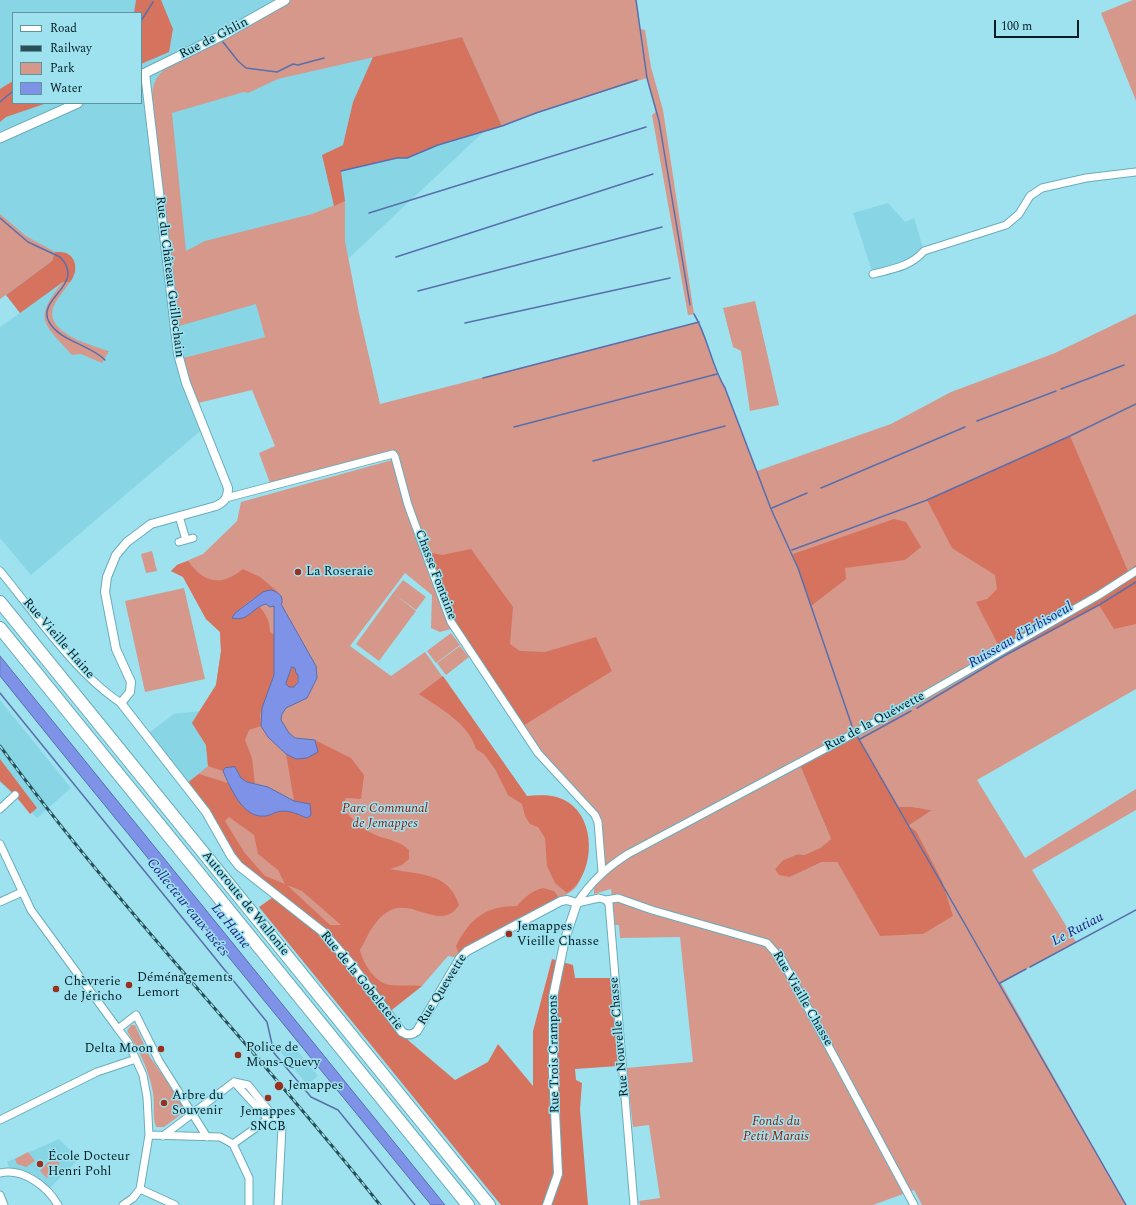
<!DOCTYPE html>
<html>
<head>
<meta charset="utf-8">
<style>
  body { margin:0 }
  #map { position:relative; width:1136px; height:1205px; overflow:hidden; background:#9ee2f0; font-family:Spectral,serif }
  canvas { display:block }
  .legend { position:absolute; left:12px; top:12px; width:130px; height:92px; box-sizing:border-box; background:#9ee2f0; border:1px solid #60949e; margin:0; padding:5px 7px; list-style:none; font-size:12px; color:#021e23 }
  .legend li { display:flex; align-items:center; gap:8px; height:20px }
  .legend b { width:20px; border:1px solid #60949e }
  .scale { position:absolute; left:994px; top:20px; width:85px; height:18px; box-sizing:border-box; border:2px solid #021e23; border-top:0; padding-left:5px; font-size:12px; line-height:14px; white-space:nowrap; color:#021e23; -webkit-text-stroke:3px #9ee2f0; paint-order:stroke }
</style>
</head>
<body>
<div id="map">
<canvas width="1136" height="1205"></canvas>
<ul class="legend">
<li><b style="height:5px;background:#fff"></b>Road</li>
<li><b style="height:5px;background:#295057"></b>Railway</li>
<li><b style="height:11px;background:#d5988b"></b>Park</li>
<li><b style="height:11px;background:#7e92e7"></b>Water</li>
</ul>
<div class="scale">100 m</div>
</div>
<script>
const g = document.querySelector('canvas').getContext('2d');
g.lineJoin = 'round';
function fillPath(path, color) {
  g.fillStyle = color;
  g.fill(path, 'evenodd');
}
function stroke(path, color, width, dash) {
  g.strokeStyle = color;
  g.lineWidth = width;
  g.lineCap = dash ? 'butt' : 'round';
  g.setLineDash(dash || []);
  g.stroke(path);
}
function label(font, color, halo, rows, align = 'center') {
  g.font = font + ' Spectral,serif';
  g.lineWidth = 3;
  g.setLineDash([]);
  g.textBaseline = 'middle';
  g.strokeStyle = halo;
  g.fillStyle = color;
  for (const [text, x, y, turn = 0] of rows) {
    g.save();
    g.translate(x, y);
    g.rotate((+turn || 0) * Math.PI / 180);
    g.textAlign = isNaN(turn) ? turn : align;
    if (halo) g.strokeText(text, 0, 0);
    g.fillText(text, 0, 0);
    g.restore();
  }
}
fillPath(new Path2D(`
  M0,0H624L265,337L186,357L204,428L31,575L0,538V327L20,313L6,295L0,299ZM13,13H141V103H13Z
  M888,203L905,222L914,218L924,251L916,260L873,274L853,213Z
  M0,700L71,788L37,818L0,782Z
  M200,711L192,723L206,745L208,766L188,783L150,732L174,714Z
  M291,1043L318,1076L307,1085L280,1051Z
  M59,1139L79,1159L50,1188L33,1174L9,1167L7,1162Z`), '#88d5e5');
fillPath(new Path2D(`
  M285,0H636L640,29L645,30L651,67L663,110L694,314L688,315L652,115L656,112L647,78L536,113L502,126L462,37L278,79L248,93L244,92L172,113L186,251L205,241L312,214L345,201V241L359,313L380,404L699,322L717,374L725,388L757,471L891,424L951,392L1055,353L1136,314V689L977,780L1025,858L1136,789V810L1032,870L1076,942L1001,983L1126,1205H922L914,1190L873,1205H640L639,1201L660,1198L649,1125L633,1127L626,1068L693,1062L680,937L620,938L619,925H615L611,889L594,894V887L603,879L598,822L551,767L455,628L440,632L431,628L432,595L405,573L350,646L391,676L425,652L527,796C537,795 547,794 557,797C585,806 594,842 585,867C583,873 580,882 576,887C572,893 564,893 561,901L460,958L448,956L422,986L388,1012L260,881L186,784L208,766L206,745L192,723L216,685L221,651L220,632L206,619L183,577L171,571L177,565L203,554L237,521L241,502L392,460L390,451L270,483L259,453L275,446L252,390L194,404L179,359L265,337L256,304L179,326L153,113C152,100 150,86 159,75C175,57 203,52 223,40C244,28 264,13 285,0ZM911,704L913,707L857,736L899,807C911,805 919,809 931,810L908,826L923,934L880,935L837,862H822L790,877L775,869L783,860L798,854L804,855L820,848L831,839L799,763Z
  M1133,0H1136V101L1101,13Z
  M0,214L26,236L55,252L52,261L0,299Z
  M63,282H70C65,290 56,299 53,308C45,333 93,346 109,351L102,363L81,354L72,355C44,323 32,320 63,282Z
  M755,301L779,405L750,411L741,351L733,347L723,308Z
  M152,551L157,571L146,573L141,554Z
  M403,580L426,597L416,610L393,593Z
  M184,588L205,679L145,692L125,601Z
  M393,593L416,611L379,661L356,644Z
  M451,633L460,645L436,663L427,651Z
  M460,646L469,657L446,675L437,663Z
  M131,1025H135L150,1057L187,1110L164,1127H156C152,1116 155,1104 153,1093C149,1069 139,1051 127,1031Z
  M28,1152L35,1161L26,1167L17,1164L15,1159Z
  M53,1157L60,1164L47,1178L40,1171Z`), '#d5988b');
fillPath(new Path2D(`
  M136,0H161L173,29L169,52L141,64V13H134Z
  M462,37L502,126L438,145L407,158H397L341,171L345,201L334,206L322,155L343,145L353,102L373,57Z
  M13,81V103H47L6,117L0,122V89Z
  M55,252C59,252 65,252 68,254C78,260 77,274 70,282H63L20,313L6,295L52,261Z
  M1070,436L1128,571L1136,565V624L1114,629L1099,605L1004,656L976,602L987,599L997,589L995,575L952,548L927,500Z
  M894,519L906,522L921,547L905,560L845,568L846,579L811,606L793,554Z
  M471,549L513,607L510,644L520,651L545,652L596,637L612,671L521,727L451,622L426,554L432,553L442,555Z
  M188,561C204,583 221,587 243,569L260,577L278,592C261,588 247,604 235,613L232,617C244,622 249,613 259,606C266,614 270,621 270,632L275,635L274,675L260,715L261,726L249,730L245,740L252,758L255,784L247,782L225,768L223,771L208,766L206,745L192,723L216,685L221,651L220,632L206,619L183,577L171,571L177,565Z
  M292,667L295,668C298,676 299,680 294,687H289L286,684Z
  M443,676L527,796C543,795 560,794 573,806C597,827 593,877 567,893L555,883L547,866L545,838L538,827L530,824L525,816L522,804L508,795L495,769L484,754L476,749C469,724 440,708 419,694Z
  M856,733L899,807C911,805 920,809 932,810L908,826L916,831L942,881L953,916L923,934L880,936L837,862H822L790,877L779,875L775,869L783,860L798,854L804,855L820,848L831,839L799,763Z
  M315,740L351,758L364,775L361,799L346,798L342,808C352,819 363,830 378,836C389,840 400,841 409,850V859L402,865L390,869C419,875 449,872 459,905C441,933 413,897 389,911C374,919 368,936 360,950C363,963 375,983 390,985C400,986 412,985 422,986L388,1013L409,1041L455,1080L488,1062L498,1044L533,1086V1031L552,959L573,965L575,978H610L618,1066L575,1069L576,1080L582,1083L580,1109L588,1205H501L259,907L276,895L324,932L240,865L186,784L199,774L228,783L234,793L266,816L286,810L307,818L302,803L294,801L286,754L296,759L318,752ZM229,817L254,835L258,854L278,870L285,884L265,876L244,852L225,821ZM287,885L302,891L341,925H330Z
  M0,759L37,808L30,814L15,795L0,781Z
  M543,888L554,891L561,901L460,958L456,946C470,918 486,906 517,906C525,897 531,891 543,888Z`), '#d6735f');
const water = new Path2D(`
  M271,590C278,592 283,595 282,603L281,604L316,666L317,678L307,698L286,708L282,714L281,720L289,733L295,738L315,740L318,752L307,758L296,759L286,754L268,737L261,726L262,708L274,675V606L270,607L266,604C251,608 249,622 232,618L235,613L263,592ZM292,667L295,668L296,673L298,675V682L294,687H289L286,684Z
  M0,656L445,1205H431L58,748L0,676Z
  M235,767L241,778L247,782L268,787L294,801L310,804L311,815L307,818C297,814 288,809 277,812C273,813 269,816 265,816C243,819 230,787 223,771L225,768Z`);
fillPath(water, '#7e92e7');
stroke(water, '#596fac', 1);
stroke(new Path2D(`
  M636,0L647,78L659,121L690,305
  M141,21L153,2
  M223,42L238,61L246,68L277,72L293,64L298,65L324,58
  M0,102L13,91
  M341,171L397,158H407L438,145L502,126L536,113L637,80
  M369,213L646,127
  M0,218L28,242L60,257C87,285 36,298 49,322C61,342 89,344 105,360
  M396,257L653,174
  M418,291L662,227
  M694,314C708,337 711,365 725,388L771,509L798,568L852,726
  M465,323L670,278
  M483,378L699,322
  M1061,389L1124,365
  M977,421L1056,391
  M514,427L717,374
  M593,461L725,426
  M821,488L965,427
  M772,508L807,493
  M792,550L927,500L1070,436L1136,404
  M0,693L267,1022L274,1053L311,1097L338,1110L415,1205
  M917,708L1004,656L1099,605L1136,582
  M857,736L1126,1205
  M860,739L911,711
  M1030,967L1136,910
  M1000,983L1026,969`), '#596fac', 1.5);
const minor = new Path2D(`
  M873,274C892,269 910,267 924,251L1006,225L1019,214L1030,196L1042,188L1086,178L1136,172
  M226,498L393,454L395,457L408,505L451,622L538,753L595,815L598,822L602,872
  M179,516L186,540
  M179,542L193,538
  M0,571C34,612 76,674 121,703
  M0,809L15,795
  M0,844L31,910L118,1029
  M606,900L618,898L652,910L767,943L782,960L914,1205
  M0,902L22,892
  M577,903C591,882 606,868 628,854L911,703L1099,595L1136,571
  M577,903L599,898L606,900L609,904L634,1205
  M234,1082L268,1119
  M0,1120L97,1072L136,1059
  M149,1135L220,1137L233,1144L249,1178V1205
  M163,1136L234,1082L248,1085L282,1127L278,1205
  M233,1144L271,1117
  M0,1173C23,1168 47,1186 58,1205
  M140,1189L175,1205
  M0,1195L4,1205
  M123,1205L133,1198L140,1189L149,1135L147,1097L143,1075L128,1042L118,1029L136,1015L159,1061L207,1137`);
const tertiary = new Path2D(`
  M145,73L178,354L186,383L228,488C228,497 225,502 216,506L151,524L127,542L116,555L107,577L105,592L116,649L131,682L130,692L121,703L206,812L231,856L239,866L323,932L351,964L402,1032C408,1036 412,1035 417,1031L460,958L467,951L561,901L567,900L577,903L565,939L553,997V1069L558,1174L547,1205`);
const secondary = new Path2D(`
  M141,75L223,35L285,0
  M0,138L78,103`);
const motorway = new Path2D(`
  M0,602L489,1205
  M0,628L468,1205`);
stroke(minor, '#6aacba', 9);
stroke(tertiary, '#6aacba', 10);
stroke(secondary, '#6aacba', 11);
stroke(motorway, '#6aacba', 14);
stroke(minor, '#fff', 7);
stroke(tertiary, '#fff', 8);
stroke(secondary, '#fff', 9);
stroke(motorway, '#fff', 12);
const rail = new Path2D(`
  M0,746C117,907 257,1049 380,1205`);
stroke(rail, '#295057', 3);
stroke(rail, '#9ee2f0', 1.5, [4.5]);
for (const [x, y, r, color] of [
  [298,572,4,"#99301d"],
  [509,934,4,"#99301d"],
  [129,985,4,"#99301d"],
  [56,989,4,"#99301d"],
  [161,1049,4,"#99301d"],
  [238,1055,4,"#99301d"],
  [279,1086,5,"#99301d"],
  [268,1098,4,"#99301d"],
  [164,1103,4,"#99301d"],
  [40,1164,4,"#99301d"]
]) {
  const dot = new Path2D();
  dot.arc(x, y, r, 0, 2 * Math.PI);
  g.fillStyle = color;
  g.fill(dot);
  stroke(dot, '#9ee2f0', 1.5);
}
label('13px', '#021e23', '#9ee2f0', [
  ["Rue de Ghlin",214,39,-27],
  ["Rue du Château Guillochain",169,277,83],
  ["Chasse Fontaine",435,575,69],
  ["Rue Vieille Haine",58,639,49],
  ["Rue de la Quéwette",875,722,-28],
  ["Autoroute de Wallonie",245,904,51],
  ["Rue de la Gobeleterie",361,981,51],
  ["Rue Quewette",443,990,-58],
  ["Rue Vieille Chasse",802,999,60],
  ["Rue Nouvelle Chasse",620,1037,-95],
  ["Rue Trois Crampons",555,1054,-91]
]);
label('13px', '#021e23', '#9ee2f0', [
  ["La Roseraie",306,572],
  ["Jemappes",517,927],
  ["Vieille Chasse",517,942],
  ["Déménagements",137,978],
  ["Lemort",137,993],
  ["Chèvrerie",64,982],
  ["de Jéricho",64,997],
  ["Police de",246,1048],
  ["Mons-Quevy",246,1063],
  ["Delta Moon",153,1049,"right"],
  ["Jemappes",288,1086],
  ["Arbre du",172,1096],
  ["Souvenir",172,1111],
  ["Jemappes",268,1112,"center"],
  ["SNCB",268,1127,"center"],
  ["École Docteur",48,1157],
  ["Henri Pohl",48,1172]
], 'left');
label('italic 13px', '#901700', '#9ee2f0', [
  ["Parc Communal",385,809],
  ["de Jemappes",385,824],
  ["Fonds du",776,1122],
  ["Petit Marais",776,1137]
]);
label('italic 14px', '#1f2182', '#9ee2f0', [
  ["Ruisseau d'Erbisoeul",1021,636,-30],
  ["Collecteur eaux usées",187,908,51],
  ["La Haine",230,927,51],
  ["Le Rutiau",1078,930,-28]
]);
</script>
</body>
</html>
